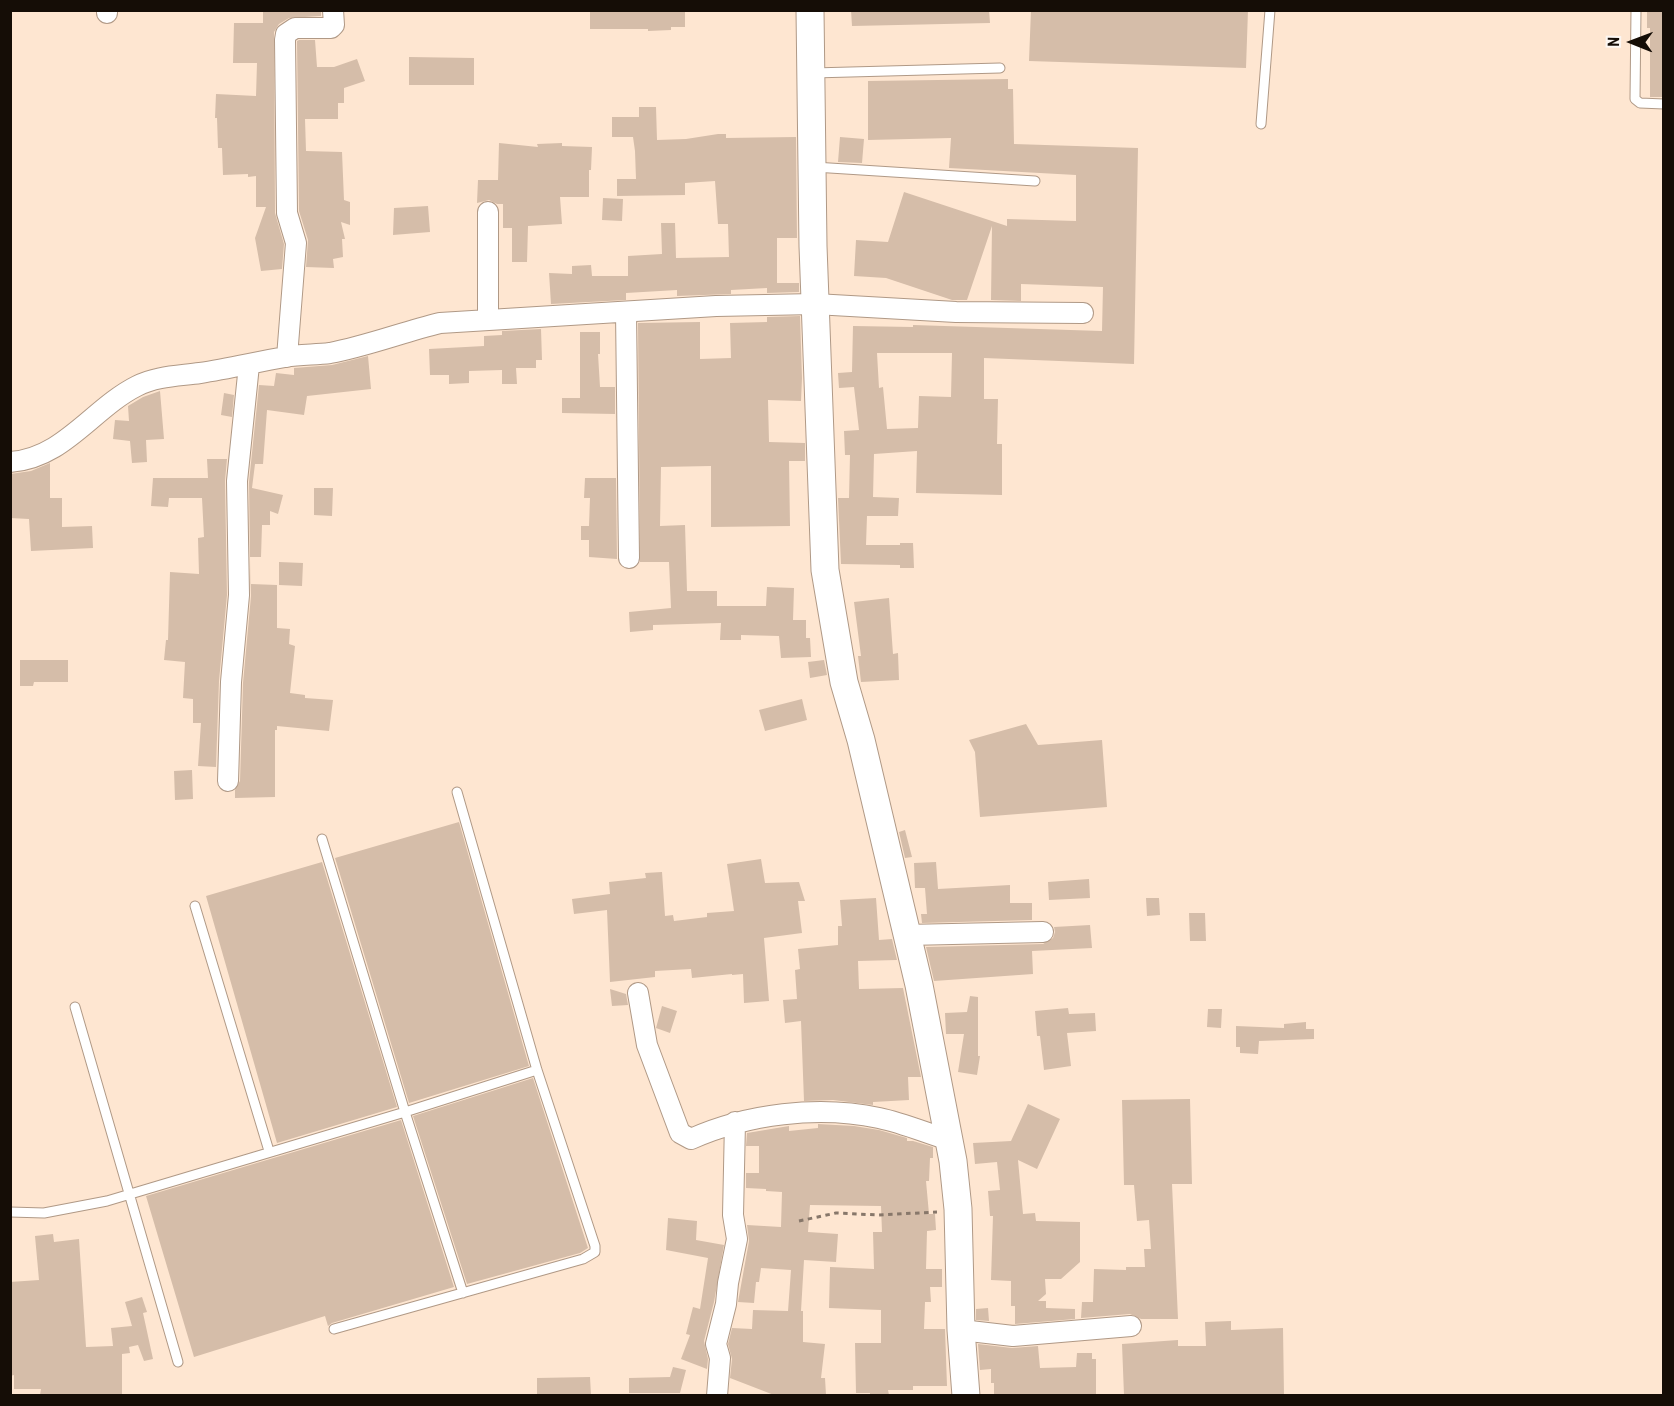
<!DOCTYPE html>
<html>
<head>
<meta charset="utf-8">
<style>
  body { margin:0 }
  #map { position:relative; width:1674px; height:1406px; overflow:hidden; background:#fee6d1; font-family:"Roboto Condensed",sans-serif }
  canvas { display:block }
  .frame { position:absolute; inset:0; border:12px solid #150d06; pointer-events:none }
  .north { position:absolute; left:1602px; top:12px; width:60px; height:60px; -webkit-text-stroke:4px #fcf7f3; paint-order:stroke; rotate:271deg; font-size:16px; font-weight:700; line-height:24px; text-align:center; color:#150d06 }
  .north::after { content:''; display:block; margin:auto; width:21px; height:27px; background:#150d06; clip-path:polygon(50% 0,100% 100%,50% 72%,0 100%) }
</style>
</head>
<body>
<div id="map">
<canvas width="1674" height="1406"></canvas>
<div class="frame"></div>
<div class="north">N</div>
</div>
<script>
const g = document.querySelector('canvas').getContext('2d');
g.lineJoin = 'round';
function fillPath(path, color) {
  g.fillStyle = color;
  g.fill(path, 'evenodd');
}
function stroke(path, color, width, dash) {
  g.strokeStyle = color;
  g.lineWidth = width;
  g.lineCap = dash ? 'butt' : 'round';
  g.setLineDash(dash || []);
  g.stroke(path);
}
fillPath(new Path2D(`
  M263,10H321V16L289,18L279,24L274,32L275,213L284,244L282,269L261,271L255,238L266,207H256V176L248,177V174L223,175L222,148H218L217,118H215L216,94L256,96L257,63H233L234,23H263Z
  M590,10H685V27H671V30L648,31V29H590Z
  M851,10H989L990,23L852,26Z
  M1031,10H1248L1246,68L1029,61Z
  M1647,10H1664V97H1650V28H1647Z
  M299,40H315L317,67H334L357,59L365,81L344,88V103H338V119H305L306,151L342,152L344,200L350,202V225L341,222L345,239H342L343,257L333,259L334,268L306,267L308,240L299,211L297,41Z
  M409,57L474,58V85H409Z
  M1008,79V89H1013L1014,144L1138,148L1134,364L984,358V399H998L997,444H1002V495L916,493L917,451L874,454L873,497L899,498L898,516H867L866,545H900V543H913L914,568H900V565L841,564L838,498H849L850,455H845L844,431L859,430L854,387L839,388L838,373L852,372L853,326L913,327V325L1102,331L1103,287L1021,284V301L991,300L992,226L967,300H952L886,278L854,276L856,240L888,242L904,192L1007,226V219L1076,221V175L949,168L951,138L868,140V81ZM877,353H952L951,397L919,396L918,428L887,429L883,387L879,388Z
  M639,107H656L657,140L686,139L718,134H726V138L796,137L797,238H777V283H799V292L767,293V288L731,290V294L677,296V290L626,293V300L551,304L549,273L572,274V266L591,265L592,276H628V256L662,254L661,223H675L676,258L729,257L728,224H718L715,181L685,183V195L617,196V179H636L635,151L633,137H612V117H639Z
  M840,137L864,139L862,163L838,162Z
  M499,143L538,147L537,144L562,143V146L592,147L591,170H589V197H560L562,224L528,226L527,262H512V228H503V204H497L489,200L477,203L478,180H498Z
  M603,198L623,199L622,221L602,220Z
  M428,206L430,232L393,235L394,208Z
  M800,316L802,378L801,401L768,400L769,442L805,443V461H789L790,526L711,527V466L661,467L660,526L685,525L687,591H717V606H766L767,587L794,588L793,620H806V638H810L811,657L781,658L779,636L741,635V640H720L721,623L653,625V630L630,632L629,612L671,608L669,562H640L638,323L700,322V359L731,358L730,323L767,322V317Z
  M541,329L542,360H536V368H516L517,384H502V370L469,371V383L449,384V375H430L429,349L484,346V336L502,335V331Z
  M580,332H600V354H598L600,387H615V414L562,413V398H580Z
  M368,356L371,389L307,396L304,415L267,410L263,464H255L252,488L283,495L278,514L270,511V525H262L261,557H250L249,482L259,385L274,386L276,373L294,375V368L332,365Z
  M160,391L164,439L146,440L147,462L132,463L130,441L113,439L115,420L129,421L128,406L143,397Z
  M224,393L234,395L232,417L221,415Z
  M207,459H227L225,481L227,595L219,681L216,767L198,766L201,723H193V699L183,698L185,662L164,660L166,640H168L170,572L199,574L198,538L204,537L202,498H169L168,507L151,506L153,478H208Z
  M50,463V498H62V527L92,526L93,548L31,551L29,519L10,518V474L31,471Z
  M585,478H616L617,559L589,557V540H581V526H589L590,498H584Z
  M314,488H333L332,516L314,515Z
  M250,559L251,584L277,585V628L290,629L289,644L295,646L290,693L305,695V698L333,700L329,731L277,726V730H275V797L235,798V790L240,781L243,683L251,596Z
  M279,562L303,563L302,586L279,585Z
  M889,598L893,654L898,653L899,680L861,682L858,656H861L854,602Z
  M20,660H68V682H34L33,686H20Z
  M824,660L827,675L810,678L808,662Z
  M802,699L807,720L765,731L759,710Z
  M1026,724L1038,745L1102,740L1107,807L980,817L975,752L969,740Z
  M192,770L193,799L175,800L174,771Z
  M459,822L529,1066L409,1103L335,858Z
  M905,830L912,857L905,858L899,832Z
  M761,859L765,883L799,882L805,901H798L802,933L764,938L769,1001L744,1003L743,974L732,975V974L692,978L691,969L655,971V977L610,982L607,910L574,914L572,899L610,894L609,882L646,878L645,873L662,872L665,916L673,915L674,921L707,917V913L734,911L727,864Z
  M322,862L397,1107L277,1143L206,896Z
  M936,862L938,889L1010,885V903H1032V920L922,923L921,914H927L925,888H915L914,863Z
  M1089,879L1090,898L1049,900L1048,882Z
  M876,898L879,940L892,939L897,960L858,961L859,989L903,988L921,1077H908L909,1100L873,1102V1105L833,1100L804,1101L801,1021L785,1023L783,1000L797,999L795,970L800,969L798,949L838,945V926H842L840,900Z
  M1146,898H1159L1160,915L1147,916Z
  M1189,913H1205L1206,941H1190Z
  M1090,925L1092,948L1032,951L1033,974L934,981L926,947L1043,944L1053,938L1055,932L1054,927Z
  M610,989L626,994L628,1005L612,1006Z
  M970,996L978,997V1056H980L977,1075L958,1072L964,1034H946L945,1013L967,1012Z
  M662,1006L677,1011L670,1033L656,1028Z
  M1068,1008L1069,1014L1095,1013L1096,1031L1067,1033L1071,1066L1044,1070L1040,1036H1037L1035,1011Z
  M1208,1009H1222L1221,1028L1207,1027Z
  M1306,1022V1029H1314V1039L1259,1041L1258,1054L1240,1053V1047H1236V1026L1284,1028V1024Z
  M533,1078L588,1248L580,1253L467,1284L413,1116Z
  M1190,1099L1192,1184H1172L1178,1319H1141L1130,1314L1081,1318L1082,1302H1093L1094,1269L1126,1270V1267H1145L1144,1249H1151L1149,1220L1137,1221L1134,1185H1124L1122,1100Z
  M1028,1104L1060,1119L1037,1169L1018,1160L1023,1214L1035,1213L1036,1221L1080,1222V1262L1061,1279H1045L1046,1294L1038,1301H1046V1308L1075,1309V1319L1015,1324V1306H1011V1281L991,1280L993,1216H990L988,1191L1000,1190L997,1162L975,1164L973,1143L1011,1141Z
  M401,1120L454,1287L332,1323L328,1326L325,1316L194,1357L146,1196Z
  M818,1124L854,1126L879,1130L907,1138V1141H913L933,1147V1158H930L929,1181H926L929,1214H935L936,1230L927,1231L926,1269H942V1287H930L931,1302H925L924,1329H945L947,1386H913V1390H888L889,1395H870V1393H856L855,1343H881V1310L829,1308L830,1267L874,1269L873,1232H882L881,1206L810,1205L808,1232L838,1234L836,1262L804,1260L801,1311H803V1342L825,1344L821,1378H825L826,1395H774L730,1378L732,1359L728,1344L732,1328L752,1329L753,1310L788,1311L791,1270L761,1268L759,1282H756L754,1303L738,1302L749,1241L747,1225L781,1227L782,1192L766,1191V1189L746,1188V1173H759V1146H746L747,1133L789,1126V1131L818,1128Z
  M668,1218L697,1221L696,1240L724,1245L714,1302L704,1341L708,1359L707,1369L681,1359L690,1335L686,1334L693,1307L700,1309L708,1258L666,1250Z
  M53,1234L54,1242L79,1239L86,1347L113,1346L111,1328L132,1326L125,1302L142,1297L147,1312L143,1313L153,1359L144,1361L138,1345L129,1347L130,1353L122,1354V1395H40L41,1389H14V1375L10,1376V1282L39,1280L35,1236Z
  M988,1308L989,1321L976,1320V1309Z
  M1231,1321V1330L1283,1328L1284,1395H1124L1122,1344L1178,1340V1346H1206L1205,1322Z
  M978,1344L1012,1348L1038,1346L1040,1368L1076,1367L1077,1353H1092V1359H1096V1395H994V1383H991V1369L980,1370Z
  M673,1367L686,1370L680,1393H629V1378L670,1377Z
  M590,1377L591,1395H537V1378Z`), '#d5bda9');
const lane = new Path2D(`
  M1636,10L1635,99L1640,103L1664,104
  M813,73L1000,68
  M1261,124L1270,10
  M814,167L1035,181
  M322,839L405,1112L463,1293
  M195,906L269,1151
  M75,1007L178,1362
  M10,1212L44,1213L107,1201L405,1112L537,1070
  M334,1329L583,1259L595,1252V1246L537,1070L457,792`);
const street = new Path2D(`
  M107,10V13
  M626,312L629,558
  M488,319V212
  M287,357L296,243L287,213L285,40L286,34L295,28H331L334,25L333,10
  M10,462C63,459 93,408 137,386C156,376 179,376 200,373C228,369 256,362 285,357C300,354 315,355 330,353C367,346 403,332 440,323L716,306L815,304L956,312L1083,313
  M228,781L231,682L239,595L237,481L249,365
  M907,935L1043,932
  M638,993L647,1045L680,1133L691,1139C747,1114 818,1105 879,1118C903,1123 926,1133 949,1140
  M961,1330L1013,1336L1131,1326
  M717,1396L720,1358L716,1344L726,1304L728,1283L737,1239L733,1215L735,1122`);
const secondary = new Path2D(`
  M810,10L813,246L825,570L844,682L861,740L919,985L953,1161L958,1209L961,1330L966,1396`);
stroke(lane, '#b09986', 11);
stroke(street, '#b09986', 22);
stroke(secondary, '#b09986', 29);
stroke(new Path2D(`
  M799,1221L836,1213L879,1215L937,1212`), '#87776a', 3, [4.5, 4.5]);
stroke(lane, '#fff', 9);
stroke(street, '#fff', 20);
stroke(secondary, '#fff', 27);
</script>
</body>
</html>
